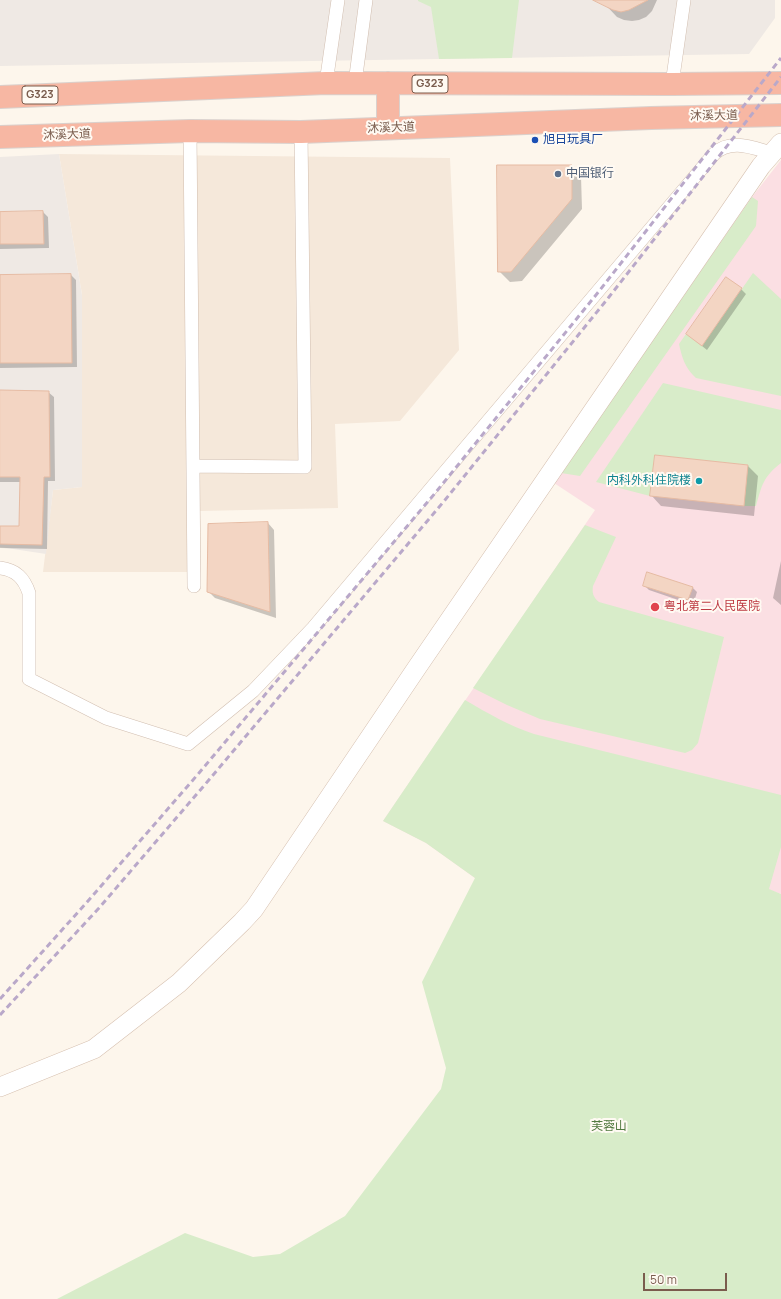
<!DOCTYPE html>
<html>
<head>
<meta charset="utf-8">
<style>
  body { margin:0 }
  #map { position:relative; width:781px; height:1299px; overflow:hidden; background:#fdf6ec; font-family:Manrope,sans-serif }
  canvas { display:block }
  .scale { position:absolute; left:643px; top:1273px; width:84px; height:18px; box-sizing:border-box; border:2px solid #7a5c4d; border-top:0; padding-left:5px; font-size:12px; line-height:14px; white-space:nowrap; color:#7a5c4d; -webkit-text-stroke:3px #fffaf3; paint-order:stroke }
</style>
</head>
<body>
<div id="map">
<canvas width="781" height="1299"></canvas>
<div class="scale">50 m</div>
</div>
<script>
const g = document.querySelector('canvas').getContext('2d');
g.lineJoin = 'round';
function fillPath(path, color) {
  g.fillStyle = color;
  g.fill(path, 'evenodd');
}
function stroke(path, color, width, dash) {
  g.strokeStyle = color;
  g.lineWidth = width;
  g.lineCap = dash ? 'butt' : 'round';
  g.setLineDash(dash || []);
  g.stroke(path);
}
function label(font, color, halo, rows, align = 'center') {
  g.font = font + ' Manrope,"Noto Sans SC",sans-serif';
  g.lineWidth = 4;
  g.setLineDash([]);
  g.textBaseline = 'middle';
  g.strokeStyle = halo;
  g.fillStyle = color;
  for (const [text, x, y, turn = 0] of rows) {
    g.save();
    g.translate(x, y);
    g.rotate((+turn || 0) * Math.PI / 180);
    g.textAlign = isNaN(turn) ? turn : align;
    if (halo) g.strokeText(text, 0, 0);
    g.fillText(text, 0, 0);
    g.restore();
  }
}
fillPath(new Path2D(`
  M59,154L450,158L459,350L400,421L335,424L338,508L200,511L201,572H43L53,490L82,487V295Z`), '#f5e8da');
fillPath(new Path2D(`
  M0,0H775V18L749,54L0,66Z
  M59,154L82,295V487L53,490L46,554L0,547V157Z`), '#efe9e4');
fillPath(new Path2D(`
  M781,160V894L575,821L475,878L426,843L383,821L595,510L554,483L752,197Z`), '#fbdfe3');
fillPath(new Path2D(`
  M418,0H519L512,58L439,59L431,7L418,1Z
  M752,197L758,201L756,226L580,476L561,473Z
  M753,273L781,299V396L696,378C685,368 682,358 679,344L686,334L702,346Z
  M663,383L781,410V463C763,477 762,485 756,506H744L748,465L655,455L650,496L596,482Z
  M585,525L616,537L593,586C592,593 593,597 599,602L724,637L698,743L692,750L685,753L540,719L507,705L473,688Z
  M465,700C487,713 510,726 534,734L781,795V847L769,889L781,894V1299H57L185,1233L253,1257L280,1254L345,1216L441,1089L446,1068L422,982L475,878L426,843L383,821Z`), '#d8ecc9');
fillPath(new Path2D(`
  M601,0H657L652,11L646,17L639,20L632,21L624,20L617,17Z
  M571,166L581,176L582,209L522,281L510,282L499,271Z
  M43,212L48,217L49,248L0,249V213Z
  M71,275L76,280L77,367L0,368V276Z
  M741,289L746,294L707,350L687,334Z
  M0,391L48,392L54,397L55,481H48L47,549L0,548V527H20L21,482H0Z
  M748,466L758,476L754,516L661,506L651,495Z
  M268,523L274,530L276,618L215,598L208,591Z
  M781,561V605L773,598Z
  M644,585L692,587L697,592L693,605L649,590Z`), '#0003');
const building = new Path2D(`
  M593,0H648L629,10L621,12L613,10Z
  M497,165H572V199L511,272H498Z
  M43,211L44,244H0V212Z
  M71,274L72,363H0V275Z
  M726,277L742,288L702,346L686,334Z
  M0,390L49,391L50,477H44L42,545L0,544V526H19L20,477H0Z
  M655,455L748,465L744,506L650,496Z
  M268,522L270,612L207,592L208,524Z
  M647,572L693,587L688,600L643,586Z`);
fillPath(building, '#f3d5c3');
stroke(building, '#e6bba3', 1);
const street = new Path2D(`
  M326,83L338,0
  M355,83L366,0
  M672,84L684,0
  M190,131L194,586
  M193,466L305,467L301,132
  M0,568C16,570 24,578 29,593V679L106,718L188,744L253,691L313,628L714,154C731,138 753,148 772,153`);
const secondary = new Path2D(`
  M0,1087L94,1049L179,983L242,922L254,909L418,666L761,166L781,143`);
const highway = new Path2D(`
  M388,83V128
  M0,97L326,83L672,84L781,83
  M0,137L190,131L301,132L651,118L781,115`);
stroke(street, '#d1beb0', 14);
stroke(secondary, '#d6c0b0', 20);
stroke(highway, '#dad1cd', 24);
stroke(street, '#fff', 13);
stroke(secondary, '#fff', 19);
stroke(highway, '#f7b7a3', 22);
stroke(new Path2D(`
  M0,999L88,901L199,773L436,492L600,290L781,58
  M0,1015L99,908L208,781L445,500L609,297L781,77`), '#b9a8c9', 3, [6, 4]);
for (const [x, y, r, color] of [
  [535,140,4,"#1a4fb4"],
  [558,174,4,"#5c6f8a"],
  [699,481,4,"#0f9aa8"],
  [655,607,5,"#e0444e"]
]) {
  const dot = new Path2D();
  dot.arc(x, y, r, 0, 2 * Math.PI);
  g.fillStyle = color;
  g.fill(dot);
  stroke(dot, '#fffaf3', 1.5);
}
for (const [x, y, w] of [
  [430,84,36],
  [40,95,36]
]) {
  const box = new Path2D();
  box.roundRect(x - w / 2, y - 9, w, 18, 3);
  g.fillStyle = '#fffaf3';
  g.fill(box);
  stroke(box, '#7a5c4d', 1);
}
label('bold 11px', '#7a5c4d', null, [
  ["G323",430,84],
  ["G323",40,95]
]);
label('12px', '#7a5c4d', '#fffaf3', [
  ["沐溪大道",714,116,-1],
  ["沐溪大道",391,128,-2],
  ["沐溪大道",67,135,-2]
]);
label('12px', '#164399', '#fffaf3', [
  ["旭日玩具厂",543,140]
], 'left');
label('12px', '#4e5e75', '#fffaf3', [
  ["中国银行",566,174]
], 'left');
label('12px', '#0d838f', '#fffaf3', [
  ["内科外科住院楼",691,481]
], 'right');
label('12px', '#be3a42', '#fffaf3', [
  ["粤北第二人民医院",664,607]
], 'left');
label('12px', '#537a41', '#fffaf3', [
  ["芙蓉山",609,1127]
]);
</script>
</body>
</html>
